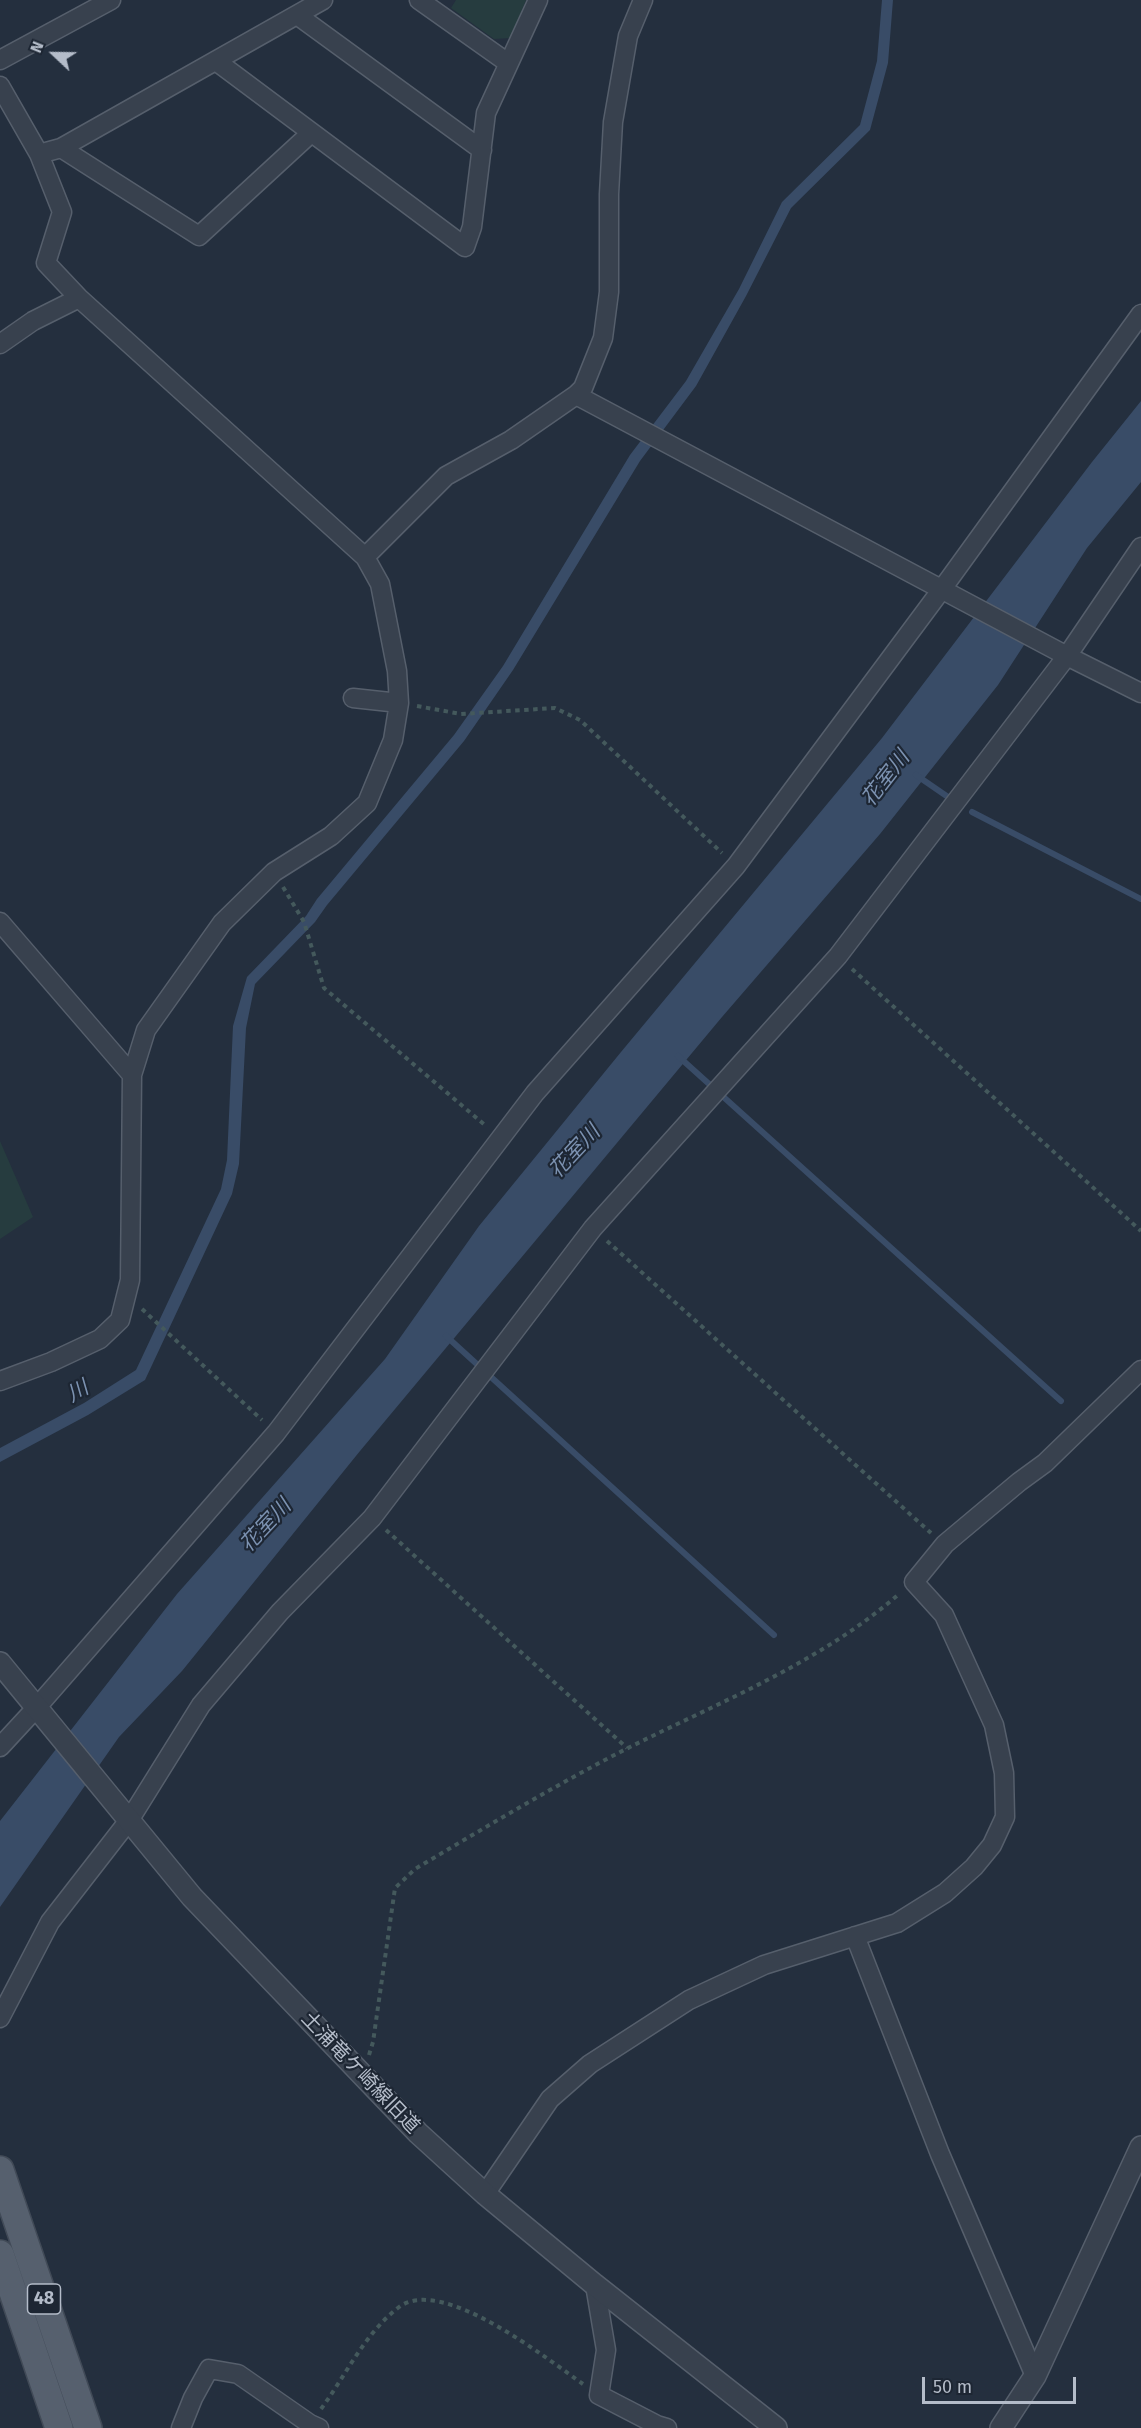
<!DOCTYPE html>
<html>
<head>
<meta charset="utf-8">
<style>
  body { margin:0 }
  #map { position:relative; width:1141px; height:2428px; overflow:hidden; background:#242f3e; font-family:"Fira Sans",sans-serif }
  canvas { display:block }
  .north { position:absolute; left:24px; top:24px; width:60px; height:60px; -webkit-text-stroke:4px #1d2633; paint-order:stroke; rotate:292deg; font-size:16px; font-weight:700; line-height:24px; text-align:center; color:#b4bcc9 }
  .north::after { content:''; display:block; margin:auto; width:21px; height:27px; background:#b4bcc9; clip-path:polygon(50% 0,100% 100%,50% 72%,0 100%) }
  .scale { position:absolute; left:922px; top:2377px; width:154px; height:27px; box-sizing:border-box; border:3px solid #b4bcc9; border-top:0; padding-left:8px; font-size:18px; line-height:21px; white-space:nowrap; color:#b4bcc9; -webkit-text-stroke:4px #1d2633; paint-order:stroke }
</style>
</head>
<body>
<div id="map">
<canvas width="1141" height="2428"></canvas>
<div class="north">N</div>
<div class="scale">50 m</div>
</div>
<script>
const g = document.querySelector('canvas').getContext('2d');
g.lineJoin = 'round';
function fillPath(path, color) {
  g.fillStyle = color;
  g.fill(path, 'evenodd');
}
function stroke(path, color, width, dash) {
  g.strokeStyle = color;
  g.lineWidth = width;
  g.lineCap = dash ? 'butt' : 'round';
  g.setLineDash(dash || []);
  g.stroke(path);
}
function label(font, color, halo, rows, align = 'center') {
  g.font = font + ' "Fira Sans","Noto Sans JP",sans-serif';
  g.lineWidth = 4.5;
  g.setLineDash([]);
  g.textBaseline = 'middle';
  g.strokeStyle = halo;
  g.fillStyle = color;
  for (const [text, x, y, turn = 0] of rows) {
    g.save();
    g.translate(x, y);
    g.rotate((+turn || 0) * Math.PI / 180);
    g.textAlign = isNaN(turn) ? turn : align;
    if (halo) g.strokeText(text, 0, 0);
    g.fillText(text, 0, 0);
    g.restore();
  }
}
fillPath(new Path2D(`
  M456,0H526L511,38L494,39L451,8Z
  M0,1141L33,1217L0,1239Z`), '#263c3f');
fillPath(new Path2D(`
  M882,0H893L888,63L870,130L791,208L746,296L696,386L640,461L513,670L464,741L327,905L315,922L255,984L246,1028L239,1164L232,1194L145,1380L88,1415L0,1462V1448L84,1403L136,1370L221,1189L227,1160L233,1026L247,977L306,916L317,899L454,735L503,666L630,455L686,381L739,289L782,202L860,125L877,61Z
  M1141,401V482L1087,548L998,685L880,834L722,1017L360,1451L182,1671L119,1737L0,1907V1821L177,1594L385,1359L479,1226L621,1052L882,738L1092,462Z`), '#394c67');
stroke(new Path2D(`
  M916,775L948,797
  M972,812L1141,899
  M678,1056L1061,1401
  M446,1336L774,1635`), '#394c67', 6);
const minor = new Path2D(`
  M419,0L508,63
  M297,15L482,150
  M0,60L111,0
  M216,61L465,247L472,227L486,113L538,0
  M0,86L39,154L62,212L46,263L79,298L365,557L380,584L397,671L399,703L393,740L367,803L331,836L274,872L222,923L146,1030L132,1075L130,1280L120,1320L100,1339L51,1362L0,1381
  M61,148L199,236L311,133
  M39,154L61,148L323,0
  M0,344L33,321L79,298
  M576,395L1067,656L1141,693
  M365,557L446,476L511,440L576,395L583,388L603,338L609,292V194L613,122L628,36L643,0
  M353,698L399,703
  M0,922L132,1075
  M0,1747L37,1707L276,1433L535,1093L736,866L942,589L1141,314
  M855,1936L940,2154L1035,2376
  M0,2018L50,1922L130,1819L201,1705L280,1612L372,1518L593,1228L838,956L1067,656L1141,547
  M485,2194L550,2099L590,2064L689,2000L764,1965L897,1923L945,1893L974,1867L992,1845L1005,1817L1004,1773L994,1725L944,1615L914,1582L945,1544L1019,1482L1045,1463L1141,1370
  M595,2285L606,2350L599,2395L657,2425L667,2428
  M181,2428L193,2398L209,2369L238,2374L310,2424L319,2428`);
const tertiary = new Path2D(`
  M0,1663L192,1897L418,2133L485,2194L595,2285L776,2428
  M1001,2428L1035,2376L1141,2147`);
const primary = new Path2D(`
  M0,2170L88,2428
  M0,2254L59,2428`);
stroke(minor, '#565f6c', 21);
stroke(tertiary, '#565f6c', 24);
stroke(primary, '#414a57', 30);
stroke(new Path2D(`
  M417,706L461,714L555,708L580,720L722,853
  M283,887L304,922L324,988L486,1126
  M852,969L1141,1231
  M607,1241L931,1533
  M142,1309L262,1420
  M386,1530L627,1748
  M369,2055L373,2042L395,1888L415,1869C486,1827 557,1784 630,1747C722,1701 821,1662 899,1594
  M321,2409C346,2375 365,2333 399,2307C442,2275 547,2359 583,2384`), '#44595c', 4, [4.5, 4.5]);
stroke(minor, '#38414e', 18);
stroke(tertiary, '#38414e', 21);
stroke(primary, '#56606e', 27);
for (const [x, y, w] of [
  [44,2299,33]
]) {
  const box = new Path2D();
  box.roundRect(x - w / 2, y - 15, w, 30, 4.5);
  g.fillStyle = '#1d2633';
  g.fill(box);
  stroke(box, '#b4bcc9', 1.5);
}
label('bold 18px', '#b4bcc9', null, [
  ["48",44,2299]
]);
label('20px', '#b4bcc9', '#1d2633', [
  ["土浦竜ケ崎線旧道",360,2073,46]
]);
label('italic 21px', '#7c92b1', '#1d2633', [
  ["花室川",886,779,-52],
  ["花室川",575,1152,-47],
  ["川",78,1392,-30],
  ["花室川",266,1526,-47]
]);
</script>
</body>
</html>
